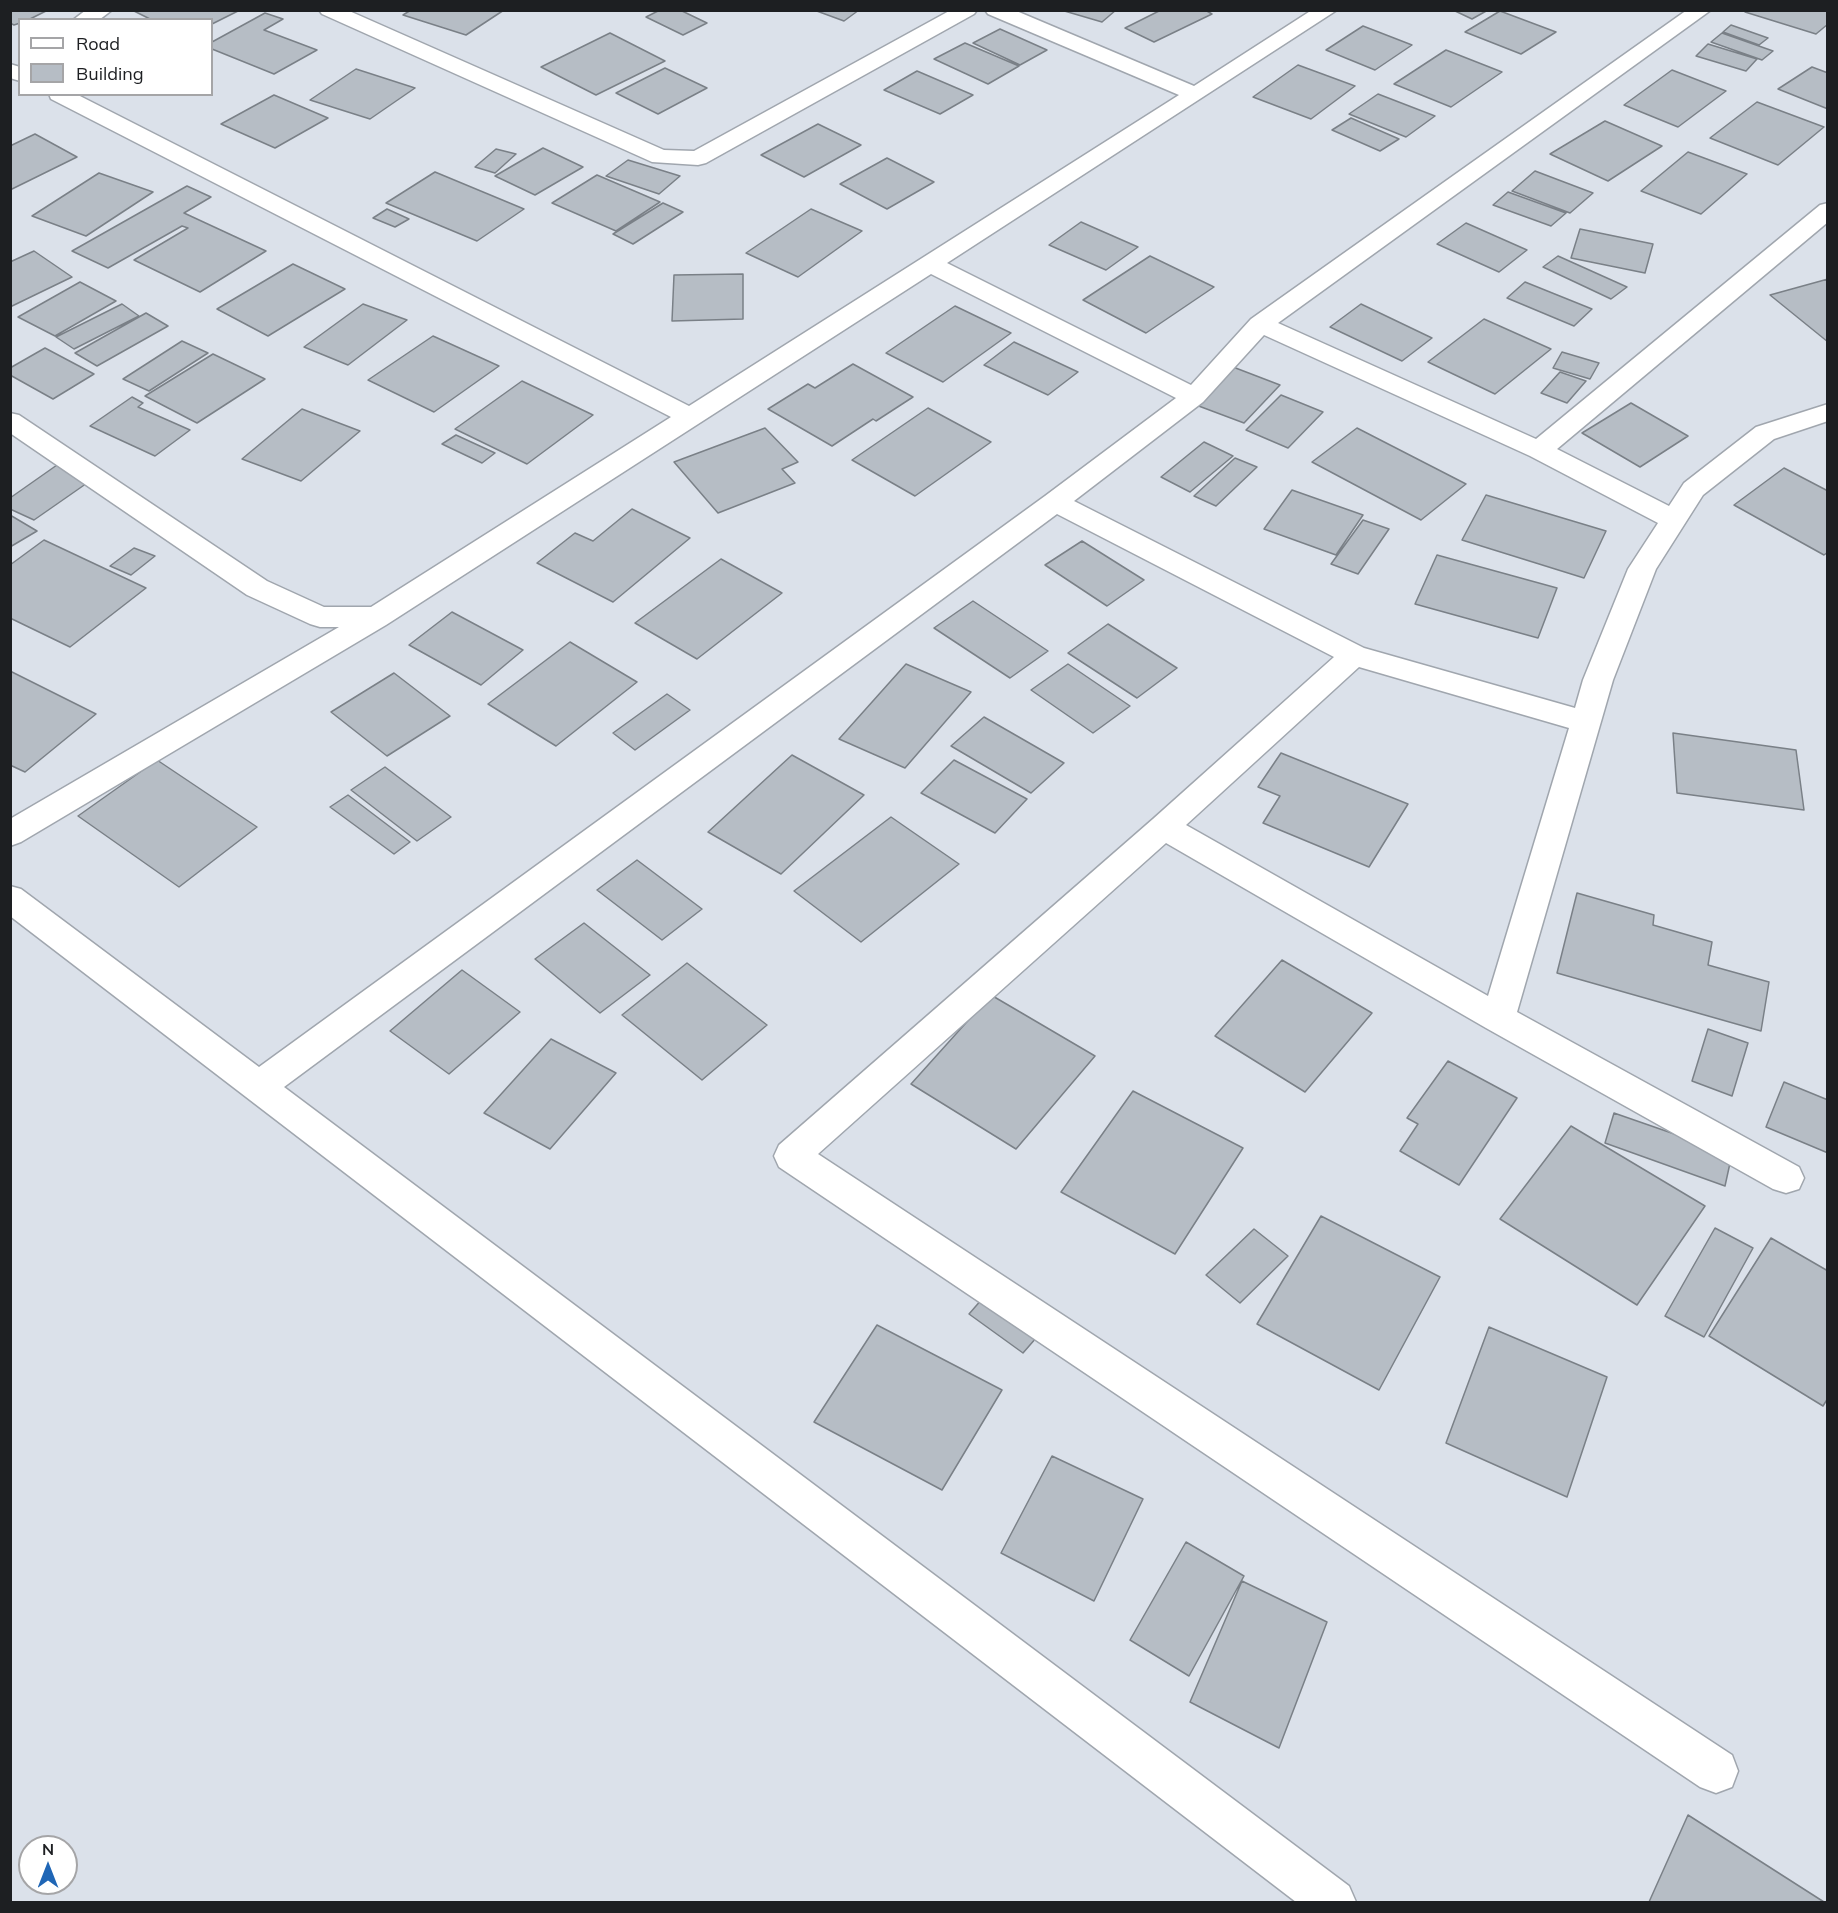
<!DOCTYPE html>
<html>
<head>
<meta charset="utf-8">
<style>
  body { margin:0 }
  #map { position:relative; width:1838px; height:1913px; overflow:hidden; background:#dbe1ea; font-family:Mulish,sans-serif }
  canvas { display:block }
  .frame { position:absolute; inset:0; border:12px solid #1d1f22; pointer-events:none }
  .legend { position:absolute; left:18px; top:18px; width:195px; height:78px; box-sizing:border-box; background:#fff; border:2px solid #a5a5a7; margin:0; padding:8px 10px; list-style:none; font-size:18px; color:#1d1f22 }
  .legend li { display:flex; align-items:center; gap:12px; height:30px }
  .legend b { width:30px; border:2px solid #a5a5a7 }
  .north { position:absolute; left:18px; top:1835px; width:60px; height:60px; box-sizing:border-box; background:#fff; border:2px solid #a5a5a7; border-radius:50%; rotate:0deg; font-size:16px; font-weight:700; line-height:24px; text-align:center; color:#1d1f22 }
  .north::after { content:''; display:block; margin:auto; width:21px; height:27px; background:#1f66b6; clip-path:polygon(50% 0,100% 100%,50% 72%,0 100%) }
</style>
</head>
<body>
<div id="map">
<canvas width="1838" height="1913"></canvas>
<div class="frame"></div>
<ul class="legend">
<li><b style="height:8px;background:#fff"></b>Road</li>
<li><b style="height:16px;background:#b6bdc5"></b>Building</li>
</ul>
<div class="north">N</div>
</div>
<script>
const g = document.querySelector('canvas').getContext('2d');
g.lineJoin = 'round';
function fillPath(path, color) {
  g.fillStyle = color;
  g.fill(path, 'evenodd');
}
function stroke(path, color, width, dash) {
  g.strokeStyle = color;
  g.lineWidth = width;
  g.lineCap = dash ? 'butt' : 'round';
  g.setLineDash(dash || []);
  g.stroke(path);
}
const building = new Path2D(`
  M10,10H48L28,20H20V23L14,25L10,23Z
  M132,10H240L212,24V20H152Z
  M411,10H504L466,35L403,15Z
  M660,10H680L707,23L683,35L646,17Z
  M814,10H859L844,21Z
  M1061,10H1116L1102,22Z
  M1161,10H1205L1212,14L1154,42L1125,28Z
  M1453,10H1488L1472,19Z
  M1747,10H1828V24L1816,34L1745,12Z
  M1500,11L1556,32L1521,54L1465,32Z
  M265,13L283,19L264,30L317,50L274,74L212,49V42Z
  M1731,25L1768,38L1759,45L1723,32Z
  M1363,26L1412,45L1375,70L1326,50Z
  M1000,29L1047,50L1020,65L973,43Z
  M610,33L665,61L596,95L541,67Z
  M1722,33L1773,51L1762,60L1711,42Z
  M965,43L1019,66L988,84L934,59Z
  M1708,44L1757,59L1746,71L1696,56Z
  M1446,50L1502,72L1451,107L1394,84Z
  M1298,65L1355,86L1311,119L1253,97Z
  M1812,67L1828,73V109L1778,89Z
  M665,68L707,88L658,114L616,93Z
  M356,69L415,88L370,119L310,100Z
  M1672,70L1726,91L1678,127L1624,105Z
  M917,71L973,95L940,114L884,90Z
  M1378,94L1435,116L1406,137L1349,114Z
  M274,95L328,118L275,148L221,124Z
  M1757,102L1824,127L1778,165L1710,138Z
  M1351,118L1399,139L1380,151L1332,130Z
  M1605,121L1662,146L1608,181L1550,154Z
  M818,124L861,145L804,177L761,155Z
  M35,134L77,157L10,190V146Z
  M543,148L583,167L535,195L495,176Z
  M496,149L516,154L495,173L475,167Z
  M1688,152L1747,174L1701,214L1641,191Z
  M887,158L934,182L887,209L840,184Z
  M628,160L680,176L659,194L606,176Z
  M1535,171L1593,193L1570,213L1512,191Z
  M435,172L524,209L477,241L386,203Z
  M99,173L153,192L86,236L32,216Z
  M597,175L660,202L616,231L552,203Z
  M187,186L211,197L184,213L266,251L200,292L134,260L188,228L182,226L108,268L72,251Z
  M1508,192L1566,213L1551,226L1493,205Z
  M663,203L683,212L633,244L613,234Z
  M387,209L409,219L395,227L373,218Z
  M811,209L862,231L798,277L746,253Z
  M1081,222L1138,247L1106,270L1049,245Z
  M1466,223L1527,250L1499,272L1437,244Z
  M1580,229L1653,244L1645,273L1571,258Z
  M34,251L72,277L10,307V262Z
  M1150,256L1214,287L1146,333L1083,300Z
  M1558,256L1627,287L1611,299L1543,267Z
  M293,264L345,289L268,336L217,309Z
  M743,274V319L672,321L674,275Z
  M1828,279V342L1770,295Z
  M80,282L116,301L55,336L18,317Z
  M1525,282L1592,309L1574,326L1507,298Z
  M122,304L139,316L74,349L56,337Z
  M363,304L407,320L348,365L304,347Z
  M1361,304L1432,338L1402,361L1330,327Z
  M955,306L1011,333L943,382L886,353Z
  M146,313L168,326L97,366L75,353Z
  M1484,319L1551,349L1495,394L1428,362Z
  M433,336L499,366L434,412L368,380Z
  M182,341L208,353L149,391L123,379Z
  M1014,342L1078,372L1048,395L984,365Z
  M45,348L94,374L53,399L10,375V368Z
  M1562,352L1599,363L1590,379L1553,368Z
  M213,354L265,379L197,423L145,396Z
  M853,364L913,397L876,421L873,419L832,446L768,409L808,384L815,388Z
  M1233,367L1280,385L1244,423L1196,405Z
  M1560,372L1586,381L1567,403L1541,393Z
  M522,381L593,415L527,464L455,429Z
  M1281,395L1323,412L1288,448L1246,430Z
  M132,397L143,403L138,407L190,430L155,456L90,426Z
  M1631,403L1688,436L1640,467L1582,433Z
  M928,408L991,442L915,496L852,460Z
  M302,409L360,431L301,481L242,459Z
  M765,428L798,462L782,469L795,483L718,513L674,462Z
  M1357,428L1466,484L1421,520L1312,462Z
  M456,435L495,453L482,463L442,444Z
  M1204,442L1233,456L1190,492L1161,477Z
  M1235,458L1257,467L1216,506L1194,496Z
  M57,465L90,481L34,520L10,509V498Z
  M1784,468L1828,491V552L1824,555L1734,505Z
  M1292,490L1363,515L1336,555L1264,529Z
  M1486,495L1606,531L1584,578L1462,540Z
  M632,509L690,538L613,602L537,563L575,533L593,541Z
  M10,515L37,531L10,547Z
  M1363,520L1389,529L1358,574L1331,564Z
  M44,540L146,588L70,647L10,618V565Z
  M1082,541L1144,580L1107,606L1045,565Z
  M134,548L155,556L131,575L110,566Z
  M1437,555L1557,588L1538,638L1415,604Z
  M721,559L782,593L697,659L635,623Z
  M973,601L1048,651L1010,678L934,628Z
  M452,612L523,650L481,685L409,645Z
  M1108,624L1177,668L1137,698L1068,653Z
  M570,642L637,682L556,746L488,704Z
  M906,664L971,692L905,768L839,739Z
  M1068,664L1130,706L1093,733L1031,690Z
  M10,671L96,714L25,772L10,765Z
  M394,673L450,716L387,756L331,712Z
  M667,694L690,710L635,750L613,733Z
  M984,717L1064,763L1031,793L951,746Z
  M1673,733L1796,750L1804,810L1677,793Z
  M1281,753L1408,804L1369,867L1263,823L1280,796L1258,787Z
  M792,755L864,795L781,874L708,832Z
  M157,760L257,827L179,887L78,816Z
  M954,760L1027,799L995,833L921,793Z
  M385,767L451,817L417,841L351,790Z
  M348,795L410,842L394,854L330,807Z
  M891,817L959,864L861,942L794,891Z
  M637,860L702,909L662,940L597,890Z
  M1577,893L1654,915L1653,925L1712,942L1708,965L1769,982L1761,1031L1557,973Z
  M584,923L650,975L600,1013L535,959Z
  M1282,960L1372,1013L1305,1092L1215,1036Z
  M687,963L767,1025L702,1080L622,1015Z
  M462,970L520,1012L449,1074L390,1031Z
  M991,995L1095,1056L1016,1149L911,1084Z
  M1708,1029L1748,1043L1732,1096L1692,1081Z
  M551,1039L616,1073L550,1149L484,1113Z
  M1448,1061L1517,1098L1459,1185L1400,1151L1418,1124L1407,1118Z
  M1784,1082L1828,1100V1153L1766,1127Z
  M1133,1091L1243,1148L1175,1254L1061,1192Z
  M1614,1113L1732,1154L1725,1186L1605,1143Z
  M1571,1126L1705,1206L1637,1305L1500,1219Z
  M1321,1216L1440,1277L1379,1390L1257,1324Z
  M1715,1228L1753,1248L1704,1337L1665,1316Z
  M1254,1229L1288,1256L1240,1303L1206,1275Z
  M1771,1238L1828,1271V1398L1823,1406L1709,1336Z
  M989,1291L1043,1330L1023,1353L969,1314Z
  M877,1325L1002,1390L942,1490L814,1422Z
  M1489,1327L1607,1377L1567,1497L1446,1443Z
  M1052,1456L1143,1499L1094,1601L1001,1553Z
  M1186,1542L1244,1576L1189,1676L1130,1640Z
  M1242,1581L1327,1622L1279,1748L1190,1702Z
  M1688,1815L1824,1902H1649Z`);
fillPath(building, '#b6bdc5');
stroke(building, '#7a8087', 1.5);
const street = new Path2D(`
  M86,10H112L99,20H73Z
  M319,10H347L664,150L694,151L951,10H977L974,14L706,163L698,165L652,162L322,14Z
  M985,10H1014L1194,86L1312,10H1337L947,263L1191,385L1251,319L1687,10H1711L1278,323L1536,439L1820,205L1828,203V222L1557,449L1669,506L1684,483L1756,427L1828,404V421L1774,439L1703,495L1656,569L1613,680L1517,1012L1799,1167L1804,1178L1799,1189L1786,1193L1773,1189L1486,1028L1166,843L818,1154L1732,1755L1738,1771L1732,1787L1716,1793L1700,1787L779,1167L774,1156L779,1145L1153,819L1334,657L1057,514L284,1087L1349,1886L1356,1902H1296L10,916V886L21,889L259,1067L1045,496L1176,398L931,274L386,625L21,842L10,846V819L339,627H320L310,624L247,595L10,433V413L19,415L267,581L324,607H371L671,417L51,99L49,94H76L689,406L1179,95L988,14ZM1264,335L1530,456L1658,523L1628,569L1583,680L1575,708L1364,648L1074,501L1203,402ZM1359,667L1569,728L1488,996L1186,825Z
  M10,64L20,67V81L10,78Z`);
stroke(street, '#a0a6ae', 3);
fillPath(street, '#fff');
</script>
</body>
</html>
